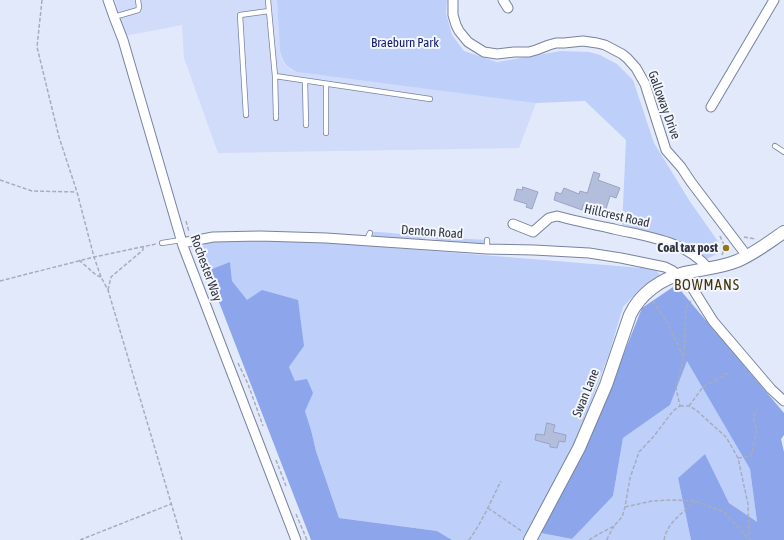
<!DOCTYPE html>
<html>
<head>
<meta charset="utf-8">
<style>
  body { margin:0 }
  canvas { display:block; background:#e1e9fb }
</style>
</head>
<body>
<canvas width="784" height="540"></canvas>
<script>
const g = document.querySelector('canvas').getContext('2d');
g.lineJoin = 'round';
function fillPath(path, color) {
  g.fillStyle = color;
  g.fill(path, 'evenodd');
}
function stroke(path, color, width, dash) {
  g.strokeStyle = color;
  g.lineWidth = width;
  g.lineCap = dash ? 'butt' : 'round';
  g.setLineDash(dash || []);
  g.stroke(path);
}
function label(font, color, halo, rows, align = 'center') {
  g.font = font + ' "Asap Condensed",sans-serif';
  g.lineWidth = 4;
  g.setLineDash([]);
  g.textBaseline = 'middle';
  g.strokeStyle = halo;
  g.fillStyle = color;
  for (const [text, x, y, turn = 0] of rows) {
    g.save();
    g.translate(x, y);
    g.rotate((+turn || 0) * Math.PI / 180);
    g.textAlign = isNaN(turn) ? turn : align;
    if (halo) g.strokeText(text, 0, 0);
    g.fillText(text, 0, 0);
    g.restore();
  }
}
fillPath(new Path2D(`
  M115,0H277L280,51L281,58L285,64L291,70L297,72L536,103L519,148L218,153L184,58L182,25L125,36Z`), '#d0dcfa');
fillPath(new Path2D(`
  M277,0H447L446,13L452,35L464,51L497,62L561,51L589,52L600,55L617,64L633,80L654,143L689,200L719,243V253L707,259L677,240L622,228L626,140L585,101L535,103L297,72C287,68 282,61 280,51Z
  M374,232H379L452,238L487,240C490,241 491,242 491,245L442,242L435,239L428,238L412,240L372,238L371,234Z
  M206,241L322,242L655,269L661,276L643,286L623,307L609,354L576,441L525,540H452L437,531L339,518L316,451L311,430L305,411L295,381L289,367L304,346L247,301L232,281L230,263L207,271L200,253Z
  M687,360L750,469L757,523L729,503L705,454L678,478L691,540H537L541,533L572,539L613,496L623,438L670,405Z`), '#becffa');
fillPath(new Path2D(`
  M230,262L232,281L247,300L262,290L298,300L304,346L289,367L295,381L307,379L313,393L305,411L311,430L316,451L339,518L437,531L452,540H311L207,271Z
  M676,285L784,413V435L781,439L784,452V540H691L678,478L705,454L729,503L757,522L750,469L687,361L670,405L623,438L613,496L572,539L541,533L601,411L642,308Z`), '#8ca5eb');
const building = new Path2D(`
  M594,172L600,174L598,180L620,188L616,198L610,196L605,212L583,205L582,210L554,200L556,192L561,194L564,188L579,194L580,191L587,193Z
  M523,187L538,192L532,209L526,207L527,204L514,200L517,189L522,190Z
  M547,423L555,425L553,432L566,435L565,442L559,441L557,448L550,447V444L535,440L536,434L544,435Z`);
fillPath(building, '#b3bedc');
stroke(building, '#99a4c1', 1);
const service = new Path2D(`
  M268,0L275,76L276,118
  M114,17L138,10L139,7L138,0
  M275,76L430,99
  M305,81L306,125
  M326,84V133
  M246,115L240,15L269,11
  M775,146L784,152
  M368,240V237L370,233
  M162,243L181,240
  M487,249V240`);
const minor = new Path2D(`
  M108,0L114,17L123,40L183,246L296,540
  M453,0V15L456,25L459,31L468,42L484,52L497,54L514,52H529L536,50L549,45L556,43H564L583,41L597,43L605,45L622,54L627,58L636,68L645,84L666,150L681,167L691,182L747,256
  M503,0L508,8
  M711,107L774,0
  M513,224L533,232
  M533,232L549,218L557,216C576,221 595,225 614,229C648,237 686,241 709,269
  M182,243L213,237L260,236L326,238L487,249L534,250L589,253L621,258L665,267L673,271L675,276
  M683,273L713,321L771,389L784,401`);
const tertiary = new Path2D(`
  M530,540L579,448L606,385L630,315C640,294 660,279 684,273C701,269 720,268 737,261C754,254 769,242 784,232`);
stroke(service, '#79839f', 6);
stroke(minor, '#79839f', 11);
stroke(tertiary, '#79839f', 14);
stroke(new Path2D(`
  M42,0L37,47L59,137L77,192L94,257L101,277L108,290L182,540
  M0,180L32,191L76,192
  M186,221L189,232
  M720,236L725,247
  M744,237L755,239H756
  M195,251L197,254L201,266
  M722,255L725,247L728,245
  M79,260L96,275L101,277
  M0,281L94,257L156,244
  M108,290L111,277L143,250V246
  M653,301L666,320L683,356
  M238,363L248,384L263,426
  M680,406H689L696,410L726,437L738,458L748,504L749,538
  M689,406L703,387L730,372
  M738,458L751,456L757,430L753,417L757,410
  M276,460L286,486
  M625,507L652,501L670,500L695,501L724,512L750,540
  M488,508L523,532
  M296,514L307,540
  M80,540L171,504
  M469,540C482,522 491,501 501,481
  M589,540L597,535L614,526L622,517L625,507L630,478L639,452L654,436L673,411L680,406L676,388L684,357L686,307L691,301
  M607,540L608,537L614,526
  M664,540C667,523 682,513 695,502`), '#a6adbd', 1.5, [4, 2]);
stroke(service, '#fff', 4.5);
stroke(minor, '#fff', 9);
stroke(tertiary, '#fff', 12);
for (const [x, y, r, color] of [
  [726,248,4,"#93751c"]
]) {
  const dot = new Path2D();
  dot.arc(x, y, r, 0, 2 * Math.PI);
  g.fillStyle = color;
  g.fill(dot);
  stroke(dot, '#f3f6fc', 1.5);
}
label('13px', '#111c6c', '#f3f6fc', [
  ["Braeburn Park",405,43]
]);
label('13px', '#313642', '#f3f6fc', [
  ["Galloway Drive",664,105,70],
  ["Hillcrest Road",617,216,13],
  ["Denton Road",432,232,4],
  ["Rochester Way",206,268,70],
  ["Swan Lane",586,393,-68]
]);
label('bold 13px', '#313642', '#f3f6fc', [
  ["Coal tax post",718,248]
], 'right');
g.letterSpacing = '1px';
label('15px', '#42340a', '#f3f6fc', [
  ["BOWMANS",707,285]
]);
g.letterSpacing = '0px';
</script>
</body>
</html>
